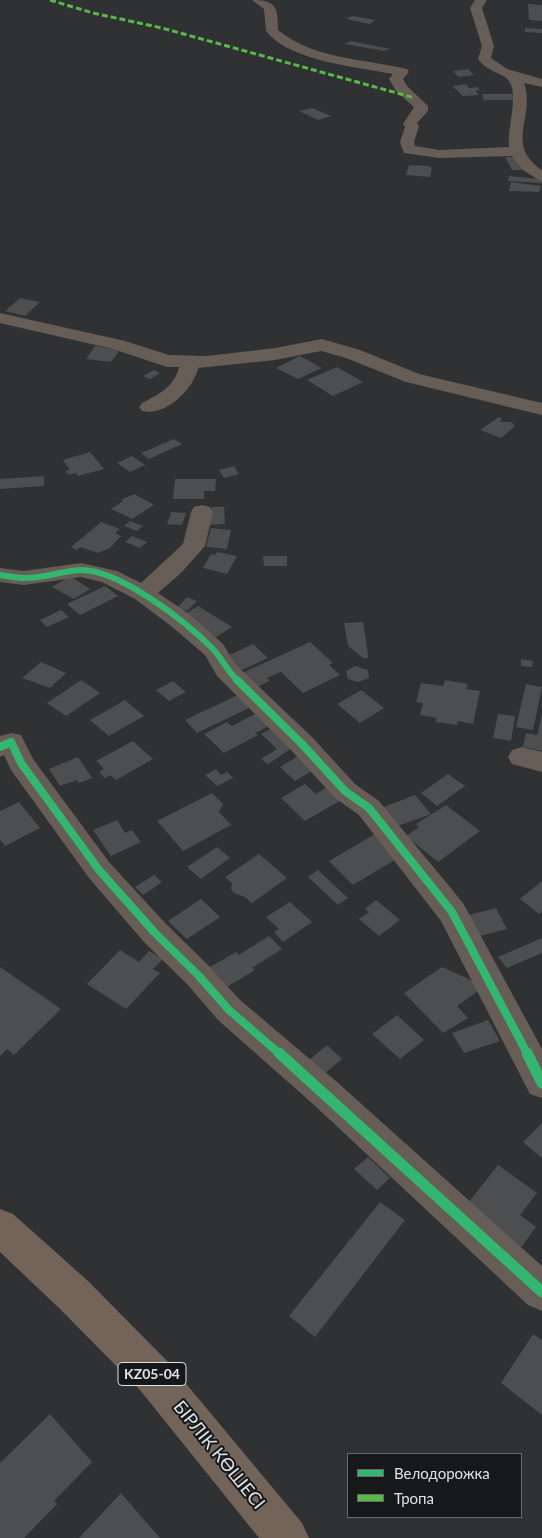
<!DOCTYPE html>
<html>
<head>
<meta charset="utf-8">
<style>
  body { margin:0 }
  #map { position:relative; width:542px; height:1538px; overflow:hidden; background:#2f3133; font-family:Lato,sans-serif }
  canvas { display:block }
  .legend { position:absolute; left:347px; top:1453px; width:175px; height:65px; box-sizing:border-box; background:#16181a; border:1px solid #67696c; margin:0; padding:6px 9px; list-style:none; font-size:15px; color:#e0e3e6 }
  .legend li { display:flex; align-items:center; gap:10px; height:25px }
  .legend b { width:25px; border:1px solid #67696c }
</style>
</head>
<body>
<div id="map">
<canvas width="542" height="1538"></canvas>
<ul class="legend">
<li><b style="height:6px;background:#33b770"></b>Велодорожка</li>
<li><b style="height:6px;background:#58b947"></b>Тропа</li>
</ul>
</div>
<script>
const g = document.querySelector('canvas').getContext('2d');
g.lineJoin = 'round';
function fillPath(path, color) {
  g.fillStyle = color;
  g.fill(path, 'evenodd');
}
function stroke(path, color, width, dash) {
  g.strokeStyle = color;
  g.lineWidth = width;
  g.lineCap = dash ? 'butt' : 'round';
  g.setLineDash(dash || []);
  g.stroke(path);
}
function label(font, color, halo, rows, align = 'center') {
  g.font = font + ' Lato,sans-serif';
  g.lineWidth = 4;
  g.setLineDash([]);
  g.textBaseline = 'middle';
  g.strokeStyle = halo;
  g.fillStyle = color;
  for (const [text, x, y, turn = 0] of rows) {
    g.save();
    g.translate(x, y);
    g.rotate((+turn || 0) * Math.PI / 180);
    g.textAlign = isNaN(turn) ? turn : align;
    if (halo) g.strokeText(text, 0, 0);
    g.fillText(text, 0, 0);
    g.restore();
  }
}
fillPath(new Path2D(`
  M528,4L542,5V21L529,20Z
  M352,16L375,20L370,24L346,19Z
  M525,28L542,29V33L525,32Z
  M350,41L390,49L384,51L345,44Z
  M468,69L474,75L459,77L453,71Z
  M466,84L469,88L477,87L480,90L475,91L479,95L463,96L452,86Z
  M482,94H512L514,100H484Z
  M312,108L331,116L318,120L299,111Z
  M505,157H515L523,170H512Z
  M409,165L429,166L432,168L430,177L406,175Z
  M509,176L539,179L542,183L508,181Z
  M511,182L541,186L539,192L509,191Z
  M20,298L40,302L25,316L5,311Z
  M95,346L120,350L111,362L86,359Z
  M300,356L322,368L298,379L276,368Z
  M337,367L363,382L333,396L307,380Z
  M154,370L160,373L150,379L143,376Z
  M499,417L502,419L500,422H511L515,426L501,438L480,430Z
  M174,439L182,444L149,459L141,453Z
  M90,452L104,469L78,476L76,473L69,475L65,471L70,470L63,460Z
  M132,456L145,465L130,472L117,463Z
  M234,466L239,474L224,478L219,470Z
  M44,476V486L0,489V479Z
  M175,479H216L215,491H204V499H173Z
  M134,494L154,505L132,519L111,509L123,501L121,500Z
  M212,507H224L225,524L207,525Z
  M171,512L186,513L182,525L167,524Z
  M130,521L143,526L137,531L124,526Z
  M101,522L120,529L115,533L121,536L110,548L98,553L80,547L77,550L71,547Z
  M211,528L231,530L227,549L206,547Z
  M132,536L147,542L140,548L125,542Z
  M217,552L237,556L227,574L203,568L211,554L215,555Z
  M263,556H287V566H264Z
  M70,576L90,589L74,599L52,587Z
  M105,586L118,596L80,615L67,604Z
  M187,597L197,601L187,611L177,608Z
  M198,606L232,627L215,638L182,616Z
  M61,610L69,617L47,627L40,620Z
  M363,622L368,654V658H363L348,646L344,623Z
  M310,642L333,663L329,665L340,675L303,693L281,672L267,678L270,681L254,688L240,674Z
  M253,644L268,658L238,672L223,658Z
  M521,659L533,661L532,667L521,666Z
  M41,662L66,673L50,688L22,678Z
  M355,666L368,670L369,678L358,682L348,679L346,671Z
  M81,680L100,693L66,716L47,703Z
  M445,680L468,684L466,689L480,691L473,724L458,721L457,725L436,722L437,718L420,715L423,703L416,702L421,683L443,686Z
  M173,681L186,692L169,701L156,690Z
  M526,684L542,687L533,730L516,727Z
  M361,690L384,708L360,723L337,704Z
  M238,695L251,707L197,733L185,720Z
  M125,700L144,716L109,736L90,720Z
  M259,712L273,724L255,733L258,735L224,753L204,734L227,722L232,726Z
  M498,714L515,716L511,741L493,738Z
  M542,715V751L523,747L526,733L537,735Z
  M274,727L295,746L268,764L261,759L277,749L261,734Z
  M133,741L153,759L116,780L110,775L105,778L99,772L104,769L96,761Z
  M303,753L319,767L295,781L280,767Z
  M78,757L92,778L79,783L77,780L60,786L49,769Z
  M216,769L221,775L227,772L233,778L217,786L205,775Z
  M448,774L465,786L437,806L421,793Z
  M305,784L316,794L329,786L343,799L305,821L281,798Z
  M212,793L223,804L219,812L231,825L183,851L157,821Z
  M415,795L431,814L395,827L381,808Z
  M19,802L40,828L5,846L0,840V811Z
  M446,805L480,831L438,862L406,836L419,827L416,824Z
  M117,820L125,833L132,830L141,842L111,856L93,830Z
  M375,834L400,857L353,885L329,861Z
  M217,847L230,858L201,879L187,867Z
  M259,854L287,878L252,903L245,897L234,893L231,889L232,883L225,877Z
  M318,870L348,898L338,905L308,877Z
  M154,875L162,882L143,895L135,887Z
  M542,881V911L539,914L520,899Z
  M201,899L220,917L187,939L168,921Z
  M376,900L400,920L379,936L359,919L369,912L365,909Z
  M290,902L312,922L283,942L274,932L279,929L266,917Z
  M496,908L507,929L476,937L465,916Z
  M269,936L282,949L252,968L255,970L227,987L210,967L236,952L239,955Z
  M542,938V953L507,968L498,957Z
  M120,950L139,962L149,951L163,959L153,969L160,973L126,1009L87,984Z
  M0,967L61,1009L14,1055L7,1049L0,1056Z
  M442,967L473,981L481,989L457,1006L468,1018L443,1033L404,993Z
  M397,1015L424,1040L400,1059L372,1034Z
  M488,1020L500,1041L464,1053L452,1033Z
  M327,1045L342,1059L324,1074L309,1060Z
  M542,1123V1158L523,1142Z
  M368,1157L390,1178L377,1190L354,1169Z
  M498,1165L537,1193L520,1215L536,1227L516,1254L461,1212Z
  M380,1202L405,1220L315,1337L289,1316Z
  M533,1334L542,1340V1415L501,1383Z
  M50,1414L92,1462L54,1501L57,1504L24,1538H0V1463Z
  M121,1493L160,1538H79Z`), '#4c4e50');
fillPath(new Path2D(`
  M252,0C276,0 278,7 278,30C313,59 365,59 407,69L409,72L403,79L407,86L428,106V111L417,123L419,126L414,142L415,146L439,150L509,147C507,129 519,95 509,81C504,73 487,72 478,59L482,46L470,8L475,0H487L482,8L494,46L491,58L507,69L542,79V87L524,83C536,116 504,145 542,170V182L523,170L512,156L439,158L404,153L400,142L405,127L403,124L414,107L396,91L389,79L393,74C357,67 289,61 266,31L264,9Z
  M0,313L125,341L169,355L207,356L275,348L322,339L360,350L419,374L542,403V415L406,382L346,358L321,351L275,360L198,368C194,389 165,417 142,411L139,407L142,403C158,395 175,386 179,367H167L113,349L0,323Z
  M202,505L210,507L213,512L205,546L181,573L158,593L189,614L223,644L235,664L312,737L355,784L379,801L463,903L542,1049V1098L530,1094L441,921L359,815L335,798L292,751L217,676L205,655L171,626L135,599L102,582L81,577L24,585L0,582V568L24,571L81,563L117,571L141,583L183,544L191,512L194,507Z
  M11,733L21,735L33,759L109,862L166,924L209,966L240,1000L337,1082L542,1266V1311L528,1305L313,1104L218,1020L187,984L144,942L89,878L11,770L4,755L0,757V736Z
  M522,747L542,752V772L512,764L508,757L512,750Z`), '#675d57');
fillPath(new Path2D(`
  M0,1209L13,1214L88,1281L168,1362L302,1523L309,1538H259L140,1390L60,1309L0,1252Z`), '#73645a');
stroke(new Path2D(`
  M50,0L93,13L162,28L415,98`), '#58b947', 3, [6, 3]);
stroke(new Path2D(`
  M0,575C7,576 15,578 23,578C42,579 61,571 80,570C119,569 185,621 212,648C222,658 227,671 238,681`), '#33b770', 6);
stroke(new Path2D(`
  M237,680L302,744L345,791L369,808L452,912L528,1055
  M0,747L11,742L21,763L99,870L155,933L198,975L229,1010L281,1055`), '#33b770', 8);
stroke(new Path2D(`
  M279,1053L542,1292
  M527,1053L542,1083`), '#33b770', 11);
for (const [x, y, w] of [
  [152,1374,68]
]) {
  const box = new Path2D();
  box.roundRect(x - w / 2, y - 11.5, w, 23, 4);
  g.fillStyle = '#16181a';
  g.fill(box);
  stroke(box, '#e0e3e6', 1);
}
label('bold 14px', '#e0e3e6', null, [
  ["KZ05-04",152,1374]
]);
label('18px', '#e0e3e6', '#16181a', [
  ["БІРЛІК КӨШЕСІ",219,1455,51]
]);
</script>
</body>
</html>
